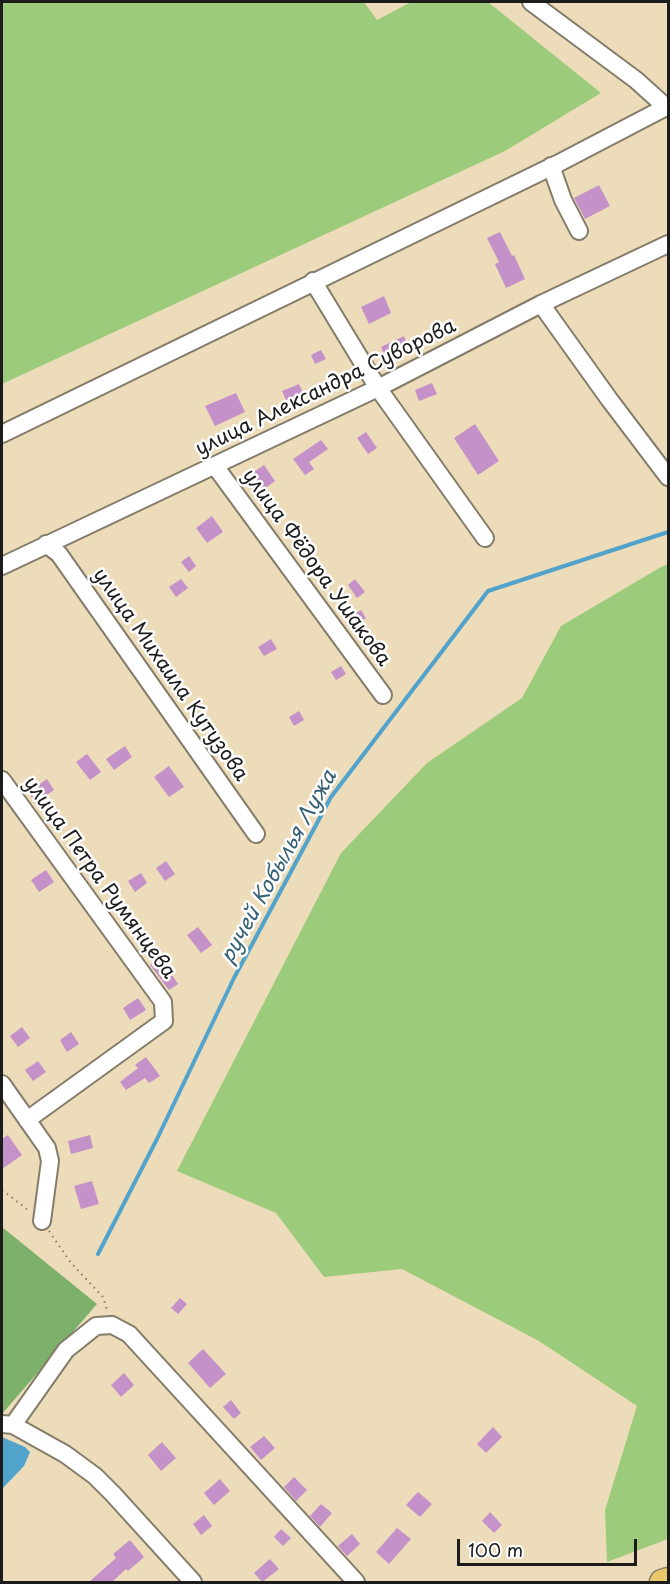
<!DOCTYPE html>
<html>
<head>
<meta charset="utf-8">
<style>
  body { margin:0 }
  #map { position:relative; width:670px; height:1584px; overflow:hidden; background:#eddcb9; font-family:"Playpen Sans",sans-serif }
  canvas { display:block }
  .frame { position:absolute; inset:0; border:3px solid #1c1c1c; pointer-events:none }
  .scale { position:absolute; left:457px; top:1539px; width:180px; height:27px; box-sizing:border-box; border:3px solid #1c1c1c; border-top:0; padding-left:8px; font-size:18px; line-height:21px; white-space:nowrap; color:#1c1c1c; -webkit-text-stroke:4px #fff; paint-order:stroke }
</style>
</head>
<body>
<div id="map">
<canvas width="670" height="1584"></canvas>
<div class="frame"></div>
<div class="scale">100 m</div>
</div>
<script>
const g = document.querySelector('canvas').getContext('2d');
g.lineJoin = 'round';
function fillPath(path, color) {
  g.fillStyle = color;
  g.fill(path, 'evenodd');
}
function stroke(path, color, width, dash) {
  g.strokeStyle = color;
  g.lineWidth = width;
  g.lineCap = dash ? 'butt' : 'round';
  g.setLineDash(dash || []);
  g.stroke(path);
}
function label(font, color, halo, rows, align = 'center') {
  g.font = font + ' "Playpen Sans",sans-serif';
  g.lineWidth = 5;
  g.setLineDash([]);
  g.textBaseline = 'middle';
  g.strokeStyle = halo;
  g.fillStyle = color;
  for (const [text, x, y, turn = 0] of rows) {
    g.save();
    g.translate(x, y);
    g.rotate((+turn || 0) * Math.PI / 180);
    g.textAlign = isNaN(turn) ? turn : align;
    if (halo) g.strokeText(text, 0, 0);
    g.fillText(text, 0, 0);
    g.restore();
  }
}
fillPath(new Path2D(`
  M2,2H364L377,20L411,2H488L601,93L505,151L2,384Z
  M668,564V1539L607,1562L605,1510L637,1406L539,1341L402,1269L324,1277L276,1213L177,1171L341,853L427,763L522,698L561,626L661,567Z`), '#9ccc7b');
fillPath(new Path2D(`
  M2,1227L97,1304L2,1414Z`), '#7db06b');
fillPath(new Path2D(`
  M2,1437L25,1447L30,1452L24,1466L2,1489Z`), '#51a3cc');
stroke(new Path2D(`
  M98,1254L157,1139L234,978L331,797L488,591L668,532`), '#51a3cc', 4);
fillPath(new Path2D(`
  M599,185L610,206L585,219L574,198Z
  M500,232L512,256L514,255L525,279L506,288L495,264L499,262L487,238Z
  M384,296L391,313L369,324L361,307Z
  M404,336L411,352L388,363L381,347Z
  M321,350L326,359L315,364L311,355Z
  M432,383L437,394L419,401L415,390Z
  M299,384L304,395L287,402L282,391Z
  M236,393L245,412L215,426L205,406Z
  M475,424L499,461L478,475L454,438Z
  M366,432L377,448L368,454L357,438Z
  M321,440L328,449L309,462L314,469L305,475L293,459Z
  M264,465L275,481L260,492L248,476Z
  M212,516L223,532L207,543L196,528Z
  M189,556L196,566L189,572L181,562Z
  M181,579L188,588L176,597L169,587Z
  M355,579L365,592L357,598L348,585Z
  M361,610L366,618L356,625L351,616Z
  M271,639L277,649L264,656L258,647Z
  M341,666L346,674L336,680L331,672Z
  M299,711L304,720L294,726L289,717Z
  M125,746L132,757L114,770L106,759Z
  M87,754L101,772L90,780L76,762Z
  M169,766L184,787L169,797L154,777Z
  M47,779L54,790L35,803L28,792Z
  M166,861L175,874L165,881L156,868Z
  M46,870L54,882L39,892L31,880Z
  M141,873L147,883L135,892L128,881Z
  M198,927L212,945L201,953L187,935Z
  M161,958L178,984L169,990L150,965Z
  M138,998L146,1010L130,1020L123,1008Z
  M22,1027L30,1038L18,1047L10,1036Z
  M71,1032L79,1044L67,1052L60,1040Z
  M146,1057L160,1076L149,1083L145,1078L126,1090L120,1082L138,1068L135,1065Z
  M38,1061L46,1072L33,1081L25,1070Z
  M8,1135L22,1155L2,1169V1139Z
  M90,1135L93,1148L71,1154L68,1141Z
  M92,1181L99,1204L81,1209L74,1186Z
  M180,1298L187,1304L178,1314L171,1308Z
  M203,1349L226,1374L210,1388L188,1363Z
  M124,1373L134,1385L121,1397L111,1385Z
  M231,1400L241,1413L234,1419L223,1407Z
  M493,1427L502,1437L486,1453L477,1444Z
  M264,1436L275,1448L261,1460L250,1447Z
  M162,1442L176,1458L161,1471L148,1455Z
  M294,1477L307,1490L296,1501L284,1487Z
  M220,1479L230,1491L214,1505L204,1493Z
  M418,1492L432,1504L420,1517L406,1505Z
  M321,1504L332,1513L320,1527L310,1516Z
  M490,1512L502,1525L494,1533L482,1521Z
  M204,1515L212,1526L201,1535L193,1524Z
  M397,1528L411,1539L389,1564L376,1552Z
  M281,1529L291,1538L283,1546L274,1537Z
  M352,1534L360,1544L347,1556L338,1546Z
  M130,1540L144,1557L128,1571L126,1569L112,1582H89L116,1558L113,1554Z
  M270,1559L279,1569L262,1582L254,1573Z`), '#c491c9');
const minor = new Path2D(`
  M531,2L636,80L666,107
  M551,166L563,200L579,231
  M313,281L378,388L485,538
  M541,304L609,399L668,477
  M2,434L557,164L668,106
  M215,466L383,695
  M46,544L59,554L256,834
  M2,566L378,388L541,304L668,244
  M2,780L163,1002L164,1021L27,1120
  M2,1084L47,1148L50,1161L42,1221
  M2,1424L13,1425L65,1454L95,1476L113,1494L193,1582
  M13,1425L66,1350L96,1326L112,1325L129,1334L356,1582`);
const highway = new Path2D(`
  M662,1582L668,1580`);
stroke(minor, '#847c6a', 20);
stroke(highway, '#847c6a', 27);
stroke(new Path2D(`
  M2,1190L28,1210
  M49,1231L71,1263L103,1297L107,1310`), '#847c6a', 2, [1.5, 4.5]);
stroke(minor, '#fff', 16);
stroke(highway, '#eac769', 24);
label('20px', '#1c1c1c', '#fff', [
  ["улица Александра Суворова",326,388,-26],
  ["улица Фёдора Ушакова",316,568,54],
  ["улица Михаила Кутузова",170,675,55],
  ["улица Петра Румянцева",99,878,54]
]);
label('italic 21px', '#366074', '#fff', [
  ["ручей Кобылья Лужа",279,867,-61]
]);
</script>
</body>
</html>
